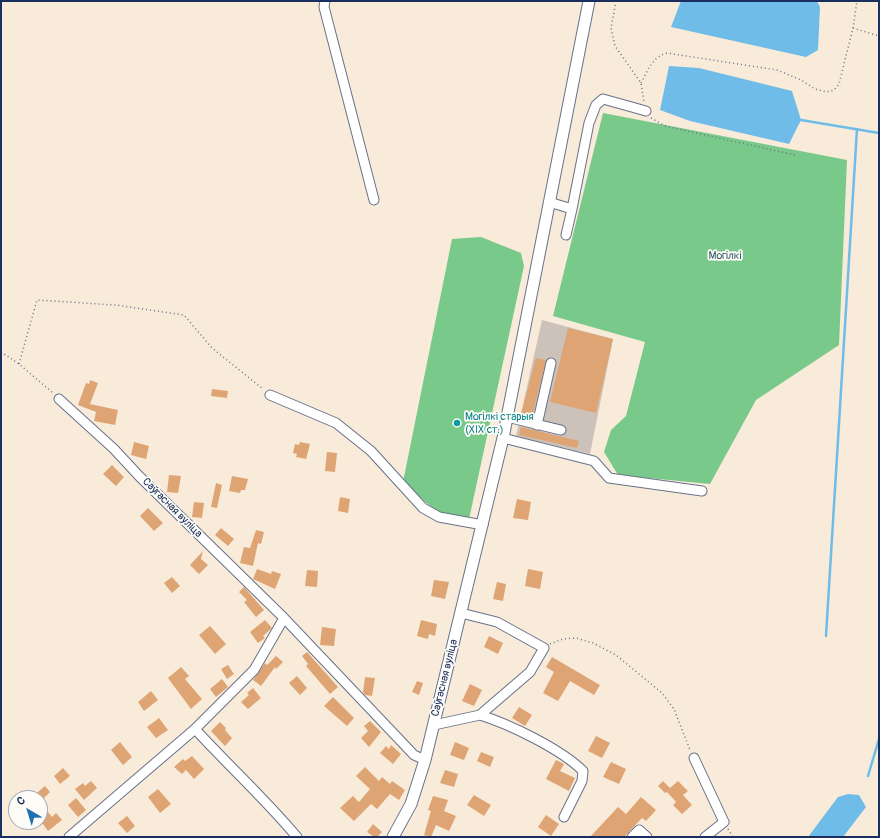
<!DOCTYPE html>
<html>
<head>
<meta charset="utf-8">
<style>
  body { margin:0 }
  #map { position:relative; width:880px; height:838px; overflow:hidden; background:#f8ebd9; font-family:Pangolin,sans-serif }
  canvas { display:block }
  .frame { position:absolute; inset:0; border:2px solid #1b2f5e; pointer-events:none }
  .north { position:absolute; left:8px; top:790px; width:40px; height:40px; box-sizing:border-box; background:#fdfcf7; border:1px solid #a3aaba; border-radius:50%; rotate:322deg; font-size:11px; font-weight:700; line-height:16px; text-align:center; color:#1b2f5e }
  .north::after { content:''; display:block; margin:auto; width:14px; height:18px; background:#1f6fb2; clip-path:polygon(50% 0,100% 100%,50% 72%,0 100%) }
</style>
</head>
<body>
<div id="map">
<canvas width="880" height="838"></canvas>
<div class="frame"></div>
<div class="north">С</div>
</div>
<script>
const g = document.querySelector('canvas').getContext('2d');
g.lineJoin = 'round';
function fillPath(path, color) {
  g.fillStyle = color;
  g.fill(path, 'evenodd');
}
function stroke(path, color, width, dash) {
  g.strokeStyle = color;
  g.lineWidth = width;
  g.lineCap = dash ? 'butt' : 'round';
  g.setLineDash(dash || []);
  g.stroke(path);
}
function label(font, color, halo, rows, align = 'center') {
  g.font = font + ' Pangolin,sans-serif';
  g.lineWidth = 3.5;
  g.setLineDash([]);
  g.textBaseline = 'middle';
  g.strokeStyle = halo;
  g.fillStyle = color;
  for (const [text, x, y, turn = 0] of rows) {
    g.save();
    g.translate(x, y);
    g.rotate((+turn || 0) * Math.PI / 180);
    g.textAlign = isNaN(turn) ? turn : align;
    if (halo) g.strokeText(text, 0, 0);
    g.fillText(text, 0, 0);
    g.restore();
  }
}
fillPath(new Path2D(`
  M542,320L613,339L590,454L516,436Z`), '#ccc2b9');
fillPath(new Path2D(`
  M603,113L847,160L839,345L756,400L710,484L618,475L604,452L611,430L626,416L645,342L553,316Z
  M481,237L521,253L524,266L469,519L437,512L403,482L452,239Z`), '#79c98a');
fillPath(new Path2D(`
  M681,1H817L820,7L818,50L806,57L671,27Z
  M669,66L699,68L792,91L801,120L789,144L690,121L660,110Z
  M848,794L859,795L866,807L843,837H808L838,797Z`), '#6fbce9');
stroke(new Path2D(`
  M801,120L879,133
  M826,636L857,129
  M868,776L879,739`), '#6fbce9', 2.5);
fillPath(new Path2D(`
  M568,328L613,339L596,413L550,402Z
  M536,358L546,360L532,417L521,414Z
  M90,380L98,383L90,404L118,410L115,425L94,421L96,412L78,405L86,383L89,384Z
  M212,389L228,391L227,398L211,396Z
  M521,427L579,441L577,448L519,435Z
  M134,442L149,446L146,459L131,455Z
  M300,442L310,444L306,459L296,457L297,454L293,453L295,444L299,445Z
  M327,452L337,453L335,472L325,471Z
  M112,465L124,477L116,486L103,474Z
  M169,475L181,476L178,493L167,492Z
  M232,476L248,479L245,490H241L240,493L229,491Z
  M216,483L222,485L217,508L211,507Z
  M340,497L350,499L348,513L338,511Z
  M517,499L531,502L528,520L513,518Z
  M194,502L204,503L202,518L192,517Z
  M148,508L163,523L154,531L140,516Z
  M221,528L234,539L228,546L215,535Z
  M256,530L264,532L261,544L258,543L253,566L240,563L244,547L250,548Z
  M203,551L201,559L208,565L199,574L190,565Z
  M257,569L271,574L272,571L281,574L275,589L253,579Z
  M528,569L543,572L540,589L525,586Z
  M307,570L318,571L317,587L305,586Z
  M172,577L180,586L172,593L164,583Z
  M434,580L449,582L445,599L431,596Z
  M497,582L506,584L503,601L493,599Z
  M244,587L264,610L256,617L244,602L247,600L239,592Z
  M265,620L272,628L263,636L265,638L258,643L250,632Z
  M421,620L437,624L435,636L429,634L428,639L417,636Z
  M210,626L226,644L215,654L199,635Z
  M322,627L336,629L334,646L320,645Z
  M489,636L503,643L498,654L484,647Z
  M307,652L338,687L330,694L306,666L308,664L302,656Z
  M276,656L283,662L276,669L275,667L261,686L253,680L265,663L267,665Z
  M552,657L600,685L594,695L570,681L558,701L543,693L554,672L546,667Z
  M228,665L234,674L227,679L221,669Z
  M181,667L189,676L185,679L202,699L191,709L168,678Z
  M297,676L307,688L300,695L289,683Z
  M365,677L375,678L372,696L365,695L363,692Z
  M222,679L228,687L216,697L210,689Z
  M417,681L423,683L419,695L412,692Z
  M470,684L482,690L474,706L462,701Z
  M253,688L261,698L248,709L241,702L249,695L247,693Z
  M151,691L158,700L144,711L138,702Z
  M333,697L354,718L347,726L324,706Z
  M519,707L532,715L525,726L512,718Z
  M159,718L168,730L156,738L147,727Z
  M370,721L381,732L369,747L361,738L368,731L364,726Z
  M220,722L226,728L225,730L232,738L225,746L211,731Z
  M596,736L610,743L602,758L588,751Z
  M120,742L132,757L123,765L111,750Z
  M455,742L469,748L464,760L450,755Z
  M391,745L401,754L393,764L380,753L386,746L389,749Z
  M481,752L494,757L490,767L477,761Z
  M192,756L204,769L194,779L186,770L182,774L174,767L183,759L185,761Z
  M556,760L564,764L560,771L575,778L569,791L546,779Z
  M611,762L626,769L619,784L603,777Z
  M365,767L379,781L382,777L390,784L392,781L405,790L399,800L390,794L377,809L371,804L354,821L340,808L353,796L359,802L370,789L356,776Z
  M63,768L70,776L60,784L54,776Z
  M445,770L458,774L454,787L440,783Z
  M91,781L97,788L84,800L75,789L83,783L85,786Z
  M663,781L670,788L678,781L688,791L683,795L692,805L682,814L673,805L676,802L667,792L665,793L658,786Z
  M45,786L50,792L44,798H31Z
  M158,789L171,804L160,813L148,797Z
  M474,795L491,805L484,816L467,805Z
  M433,796L448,800L444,811L456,816L449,831L436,825L431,837L424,835L431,811L428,810Z
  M641,797L656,810L646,821L642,818L624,837H590L618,807L626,814Z
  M76,798L86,810L78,817L68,805Z
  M40,802L52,817L56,813L62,820L48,831L40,820Z
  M546,815L559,824L551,836L538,827Z
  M127,816L135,826L127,833L118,823Z
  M373,824L382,832L377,837H374L367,832Z`), '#dfa473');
const minor = new Path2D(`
  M325,1L324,7L374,200
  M549,202L572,209L566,235
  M572,209L589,123L596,105L603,99L646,111
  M270,395L336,423L371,451L423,508L439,517L483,525
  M59,399L114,449L139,476L284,618L414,755L425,760
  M507,417L561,430
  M537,425L551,363
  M503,438L594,461L609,478L702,491
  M480,715C509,724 561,749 583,771L582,781L564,817
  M434,725L480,715L530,672L544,648L497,622L461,613
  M195,729C228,765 265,799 297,837
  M694,758L724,822L705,837
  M69,837L195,729L254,670L284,618
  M632,837L639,830L647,837`);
const major = new Path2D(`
  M393,837L411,804L425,760L503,438L589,1`);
stroke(minor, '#687189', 11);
stroke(major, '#687189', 13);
stroke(new Path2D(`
  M616,1L611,28L615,46L641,83L644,102
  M853,28L879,36
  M641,83C648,70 652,57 667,53L777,70L801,80L815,89L827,92L834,90L839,84L853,28L857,1
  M651,118L665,126L795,155
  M1,352L19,364L53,393
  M19,364L37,300L116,305L184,315L212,348L263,389
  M550,644L563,639L576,638L593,643L616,655L662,693L674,709L690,750
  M728,829L733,837`), '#687189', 1.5, [1, 3]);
stroke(minor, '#fff', 9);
stroke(major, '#fff', 11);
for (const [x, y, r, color] of [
  [457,423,4,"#0f9aa8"]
]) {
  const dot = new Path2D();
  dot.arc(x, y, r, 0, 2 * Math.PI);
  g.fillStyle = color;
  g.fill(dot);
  stroke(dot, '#fdfcf7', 1.5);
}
label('11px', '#375d6b', '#fdfcf7', [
  ["Могілкі",725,256]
]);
label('11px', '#0d838f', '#fdfcf7', [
  ["Могілкі старыя",465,417],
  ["(XIX ст.)",465,430]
], 'left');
label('11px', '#1b2f5e', '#fdfcf7', [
  ["Саўгасная вуліца",172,508,45],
  ["Саўгасная вуліца",445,678,-76]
]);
</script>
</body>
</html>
